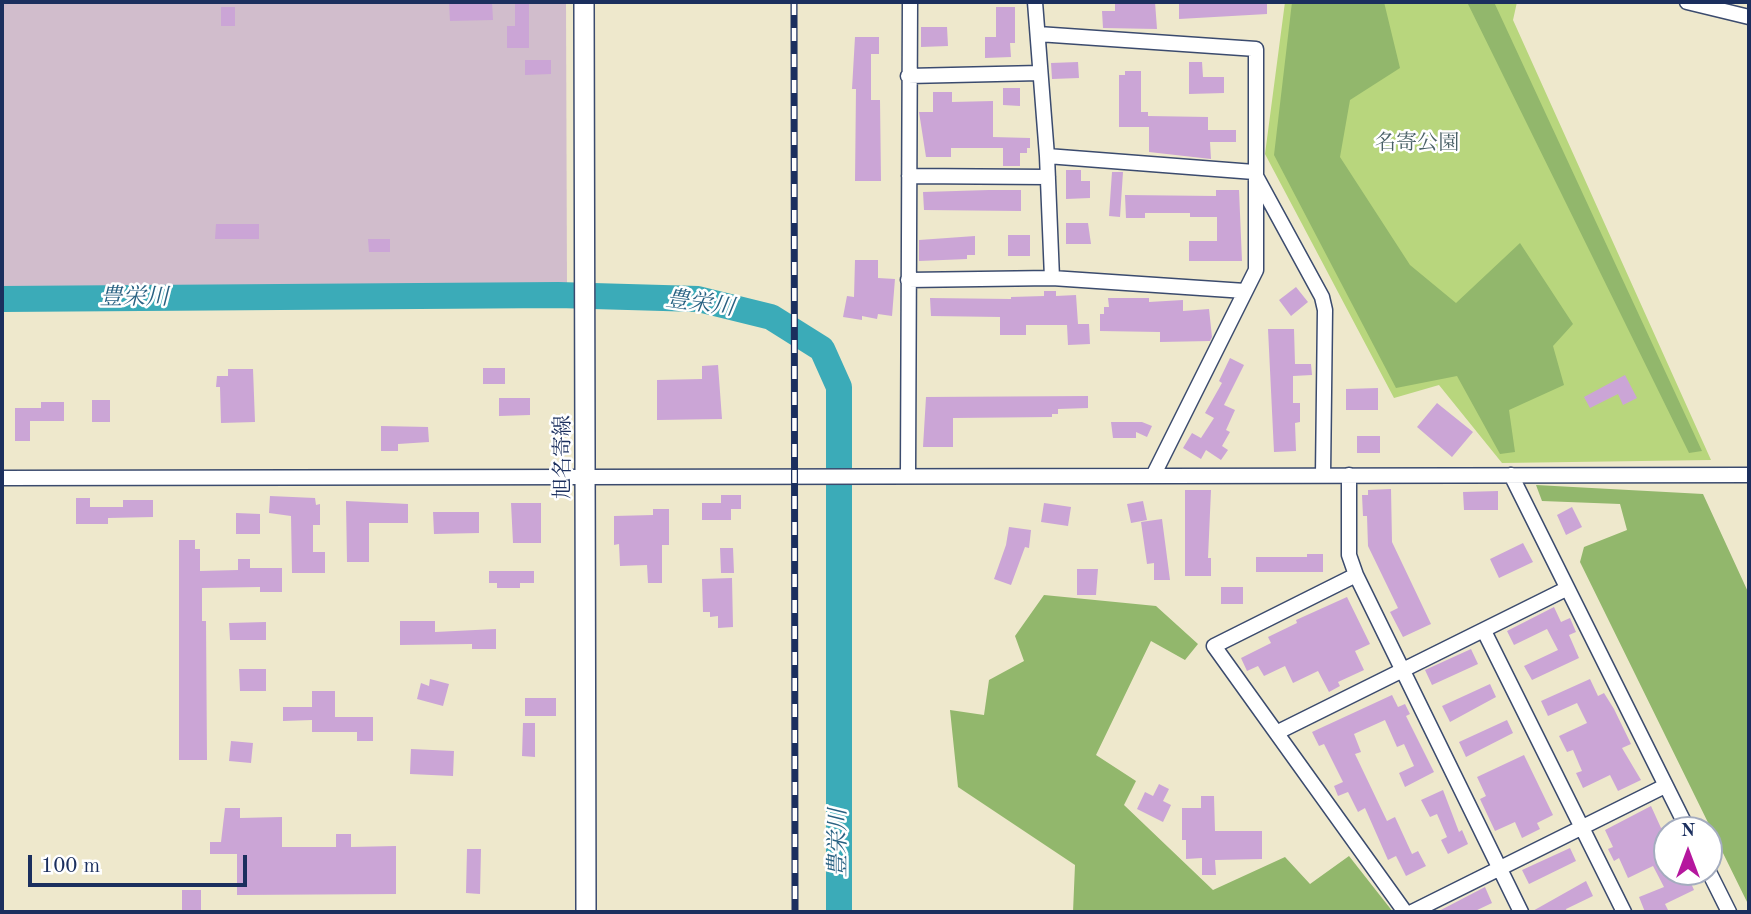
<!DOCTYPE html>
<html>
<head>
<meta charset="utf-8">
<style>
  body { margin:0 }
  #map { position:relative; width:1751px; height:914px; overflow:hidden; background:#eee8cc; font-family:"Old Standard TT",serif }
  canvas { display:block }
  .frame { position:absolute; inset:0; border:4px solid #1b2f5e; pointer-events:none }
  .north { position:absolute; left:1653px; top:816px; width:70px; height:70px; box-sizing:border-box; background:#fff; border:2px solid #a4acbf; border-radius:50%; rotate:0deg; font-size:19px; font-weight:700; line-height:28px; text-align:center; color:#1b2f5e }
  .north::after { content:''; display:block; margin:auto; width:24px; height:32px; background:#b5179e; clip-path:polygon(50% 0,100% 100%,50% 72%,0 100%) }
  .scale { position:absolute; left:28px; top:855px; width:219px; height:32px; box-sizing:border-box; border:4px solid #1b2f5e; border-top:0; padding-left:9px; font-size:21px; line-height:24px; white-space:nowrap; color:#1b2f5e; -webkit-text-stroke:5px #fff; paint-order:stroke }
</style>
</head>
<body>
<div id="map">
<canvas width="1751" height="914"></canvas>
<div class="frame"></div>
<div class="north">N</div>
<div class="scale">100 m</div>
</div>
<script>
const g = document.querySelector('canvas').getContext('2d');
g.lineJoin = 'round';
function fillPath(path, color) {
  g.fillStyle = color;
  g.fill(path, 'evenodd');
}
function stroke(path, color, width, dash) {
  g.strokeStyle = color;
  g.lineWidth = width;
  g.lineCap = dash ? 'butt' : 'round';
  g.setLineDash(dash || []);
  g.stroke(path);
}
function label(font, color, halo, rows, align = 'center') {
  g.font = font + ' "Old Standard TT","Noto Serif JP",serif';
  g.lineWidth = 5;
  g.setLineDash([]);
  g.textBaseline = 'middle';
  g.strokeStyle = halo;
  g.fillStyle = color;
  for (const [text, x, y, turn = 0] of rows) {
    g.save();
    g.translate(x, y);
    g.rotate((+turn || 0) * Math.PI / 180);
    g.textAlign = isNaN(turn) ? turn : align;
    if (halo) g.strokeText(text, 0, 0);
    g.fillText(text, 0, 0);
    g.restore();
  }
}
fillPath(new Path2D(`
  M2,2H566L567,287L2,290Z`), '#d1bdcc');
fillPath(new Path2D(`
  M1285,2H1517L1513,20L1711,460L1502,463L1439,385L1394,398L1265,154Z`), '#b8d67d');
fillPath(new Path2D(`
  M1292,2H1384L1400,68L1350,100L1340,157L1410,265L1456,303L1520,243L1573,324L1553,346L1564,385L1509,410L1515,452L1500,454L1457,376L1396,388L1274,155Z
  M1467,2H1494L1702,451L1689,453Z
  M1536,485L1703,494L1749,594V906L1580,562L1584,547L1627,530L1620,504L1542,501Z
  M1044,595L1156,606L1198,644L1185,660L1151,641L1096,755L1136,781L1124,805L1213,890L1285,857L1310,884L1349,856L1393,912H1073L1075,865L958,787L950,710L984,715L989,680L1024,661L1015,636Z`), '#92b76c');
stroke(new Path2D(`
  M2,299L558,295L698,299L771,317L822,349L839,387V912`), '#3babb8', 26);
fillPath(new Path2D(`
  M449,2H492L493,20L450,21Z
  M515,2H529V48H507V26H515Z
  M1115,2H1155L1157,29L1103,28L1102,11H1115Z
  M1179,2H1267V14L1179,19Z
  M221,7H235V26H221Z
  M996,7H1015V43H1010L1011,57L985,58V37H996Z
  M921,27H947L948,46L921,47Z
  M855,37H879V54H871V100H880L881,181H855L856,89H852Z
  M525,60H551V74L525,75Z
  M1078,62L1079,78L1052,79L1051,63Z
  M1189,62H1202L1203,77H1224V93L1189,94Z
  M1125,71H1141V112H1148V116L1208,117V130H1236V142H1210L1211,159L1149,152V127H1119V75H1125Z
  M1003,88H1020V106L1003,105Z
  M933,92H952V102L993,101V137L1030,138V148H1027V153H1020V166H1003V148H951V157H926L919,112H933Z
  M1066,170H1081V181H1090V198L1066,199Z
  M1112,172H1123L1120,217L1109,216Z
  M989,190H1021V211L924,210L923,192Z
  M1216,190H1239L1242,261H1189V241H1217V217H1190V213H1145V218H1126L1125,195L1216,196Z
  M1066,223H1088L1091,244H1066Z
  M216,224H259V239H215Z
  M1008,235H1030V256H1008Z
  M975,236V255H967V259L919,261V240Z
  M368,239H390V252H369Z
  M855,260H878V278L895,279L892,316L878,314L877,319L862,316V320L843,317L847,296L854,297Z
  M1296,287L1308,302L1291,316L1279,300Z
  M1044,291H1056V296L1076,295L1078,324H1089L1090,344L1068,345L1067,325H1026V335H1000V317L931,316L930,298L1011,299V297L1044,296Z
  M1108,298H1149V302L1183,300V311L1209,309L1212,337L1210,341L1160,342V332L1100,331V314H1104V307H1109Z
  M1268,329H1294L1295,364H1311L1312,375L1293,376V403H1300V422L1295,423L1296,451L1274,452Z
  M1230,358L1244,365L1224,405L1235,410L1226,430L1230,432L1222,446L1228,450L1221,460L1206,450L1201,459L1183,448L1192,433L1201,438L1214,418L1205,413L1222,383L1219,381Z
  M718,365L722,419L657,420V380L702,379V366Z
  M483,368H505V384H483Z
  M228,369H253L255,422L221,423L220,387H216L217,376H228Z
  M1625,375L1637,398L1623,405L1618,394L1590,408L1584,397Z
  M1378,388V410H1346V389Z
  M1088,396V408L1058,409V414H1052V417L953,418V447H923L926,397Z
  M499,398H530V415L499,416Z
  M92,400H110V422H92Z
  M41,402H64V421H30V441H15V408H41Z
  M1437,403L1473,432L1452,457L1417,427Z
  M1111,422H1142L1152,426L1147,437L1136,432V438H1113Z
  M381,426L428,427L429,442L398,444V451H381Z
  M1357,436H1380V453H1357Z
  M1391,489L1392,542L1431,624L1403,637L1390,612L1398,608L1368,546L1367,516H1363L1362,495H1368V490Z
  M1185,490H1211L1208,558H1211V576H1185Z
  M1498,491V510H1464L1463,492Z
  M721,495H741V509H731V520H702V503H721Z
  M270,496L315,498L316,505L320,504V525H313V552H325V573H292L291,516L269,513Z
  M76,498H90V507H123V500H153V517L108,518V524H76Z
  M346,501L408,504V523H369V562H347Z
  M1143,501L1147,520L1131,523L1127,504Z
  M511,503H541V543H513Z
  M1044,503L1071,507L1068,526L1041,522Z
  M1572,507L1582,527L1566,535L1557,515Z
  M653,509H669V545H662V583H648L647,565L620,566L619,544L614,545V516L653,515Z
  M433,512H479V533L434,534Z
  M236,513L260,514V534H236Z
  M1162,519L1170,580H1154V563L1147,564L1141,522Z
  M1009,527L1031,530L1029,548L1025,547L1011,585L994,579L1006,545Z
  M179,540H195V549H200V571L238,570V559H250V568H282V592H260V587L202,588V621H206L207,760H179Z
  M1523,543L1533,562L1499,578L1490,559Z
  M720,548H733L734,573H721Z
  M1307,554H1323V572H1256V557H1307Z
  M1077,569H1098L1096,595H1077Z
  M489,571H534V583H520V588H497V583H489Z
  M732,578L733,627L718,628V616L710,617V612H703L702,579Z
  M1221,587H1243V604H1221Z
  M1347,597L1370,644L1355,651L1364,670L1338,682L1340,686L1329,692L1318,671L1293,683L1285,666L1264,676L1258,666L1247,671L1241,658L1271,643L1268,637L1297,623L1296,620Z
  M1554,607L1561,622L1570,618L1576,632L1569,635L1579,658L1532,680L1524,666L1558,650L1547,629L1514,645L1507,631Z
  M400,621H435V632L496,629V649H472V644L400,645Z
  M266,622V640H230L229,623Z
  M1471,649L1478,664L1432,685L1425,670Z
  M239,669H266V691H240Z
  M430,679L449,684L443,706L417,699L421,683L429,686Z
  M1590,679L1598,696L1604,693L1614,709L1631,744L1622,748L1641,780L1618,791L1610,775L1583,788L1576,773L1582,771L1573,750L1567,752L1559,736L1587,723L1577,703L1548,716L1541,701Z
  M1490,684L1496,697L1450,722L1442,706Z
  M312,691H335V717H373V741H357V732H312V720L283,721V707H312Z
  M1392,695L1398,707L1405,704L1410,714L1406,716L1434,772L1405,787L1399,773L1414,766L1404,744L1397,747L1385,720L1354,734L1361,752L1355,754L1387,821L1395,817L1412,854L1418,851L1426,866L1406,876L1396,856L1388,860L1365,808L1358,812L1348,792L1338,796L1334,786L1343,782L1324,744L1319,746L1312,732Z
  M525,698H556V716H525Z
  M1507,720L1513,733L1466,757L1459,742Z
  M523,723H535V757L522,756Z
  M231,741L253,743L251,763L229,761Z
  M411,749L454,751L453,776L410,774Z
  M1524,755L1553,815L1537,823L1540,829L1522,838L1515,822L1495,831L1480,799L1486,796L1477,777Z
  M1159,784L1169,789L1163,801L1171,805L1163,822L1137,809L1145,792L1153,796Z
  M1443,790L1459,832L1462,830L1468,844L1448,854L1441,840L1447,837L1437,814L1430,817L1421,800Z
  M1201,796H1214L1215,831H1262V859L1215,860L1216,875H1202V858L1186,859V840H1182V808H1201Z
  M1651,806L1661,828L1667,825V872H1686L1694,890L1665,904L1669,912H1645L1639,897L1664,887L1653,866L1628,878L1619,858L1614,861L1608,849L1613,847L1605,830Z
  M225,808H240V818L282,817V847H336V834H351V847L396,846V894L237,895V854H210V842H221Z
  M1570,848L1576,861L1529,884L1522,870Z
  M467,849H481L480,894L466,893Z
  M1586,881L1593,896L1566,909L1567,912H1531Z
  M1485,887L1492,903L1473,912H1437Z
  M182,890H201V912H182Z`), '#cba5d6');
const minor = new Path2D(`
  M1035,2L1047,156L1052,278
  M1687,2L1749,17
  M1038,34L1256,49V270L1154,474
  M908,76L1040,73
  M1047,156L1254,172
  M909,176L1048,177
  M1256,176L1322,297L1325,310L1323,475
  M908,280L1052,278L1245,291
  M908,475L910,2
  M1349,475V555L1356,575L1521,912
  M1511,475L1688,830
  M2,478L1749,475
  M1356,575L1214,646L1405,912
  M1484,631L1624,912
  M1278,732L1566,589
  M1709,872L1729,912
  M1412,912L1665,786`);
const major = new Path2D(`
  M584,2L586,912`);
stroke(minor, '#3b4b6e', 17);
stroke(major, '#3b4b6e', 22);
stroke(minor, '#fff', 14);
stroke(major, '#fff', 19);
const rail = new Path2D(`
  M794,2L795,912`);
stroke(rail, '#1b2f5e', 7);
stroke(rail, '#fff', 4.5, [13]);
label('21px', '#4a6167', '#fff', [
  ["名寄公園",1417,143]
]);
label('21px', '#1b2f5e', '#fff', [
  ["旭名寄線",563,457,-90]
]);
label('italic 23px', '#286182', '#fff', [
  ["豊栄川",134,298],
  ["豊栄川",700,304,8],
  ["豊栄川",839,843,-90]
]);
</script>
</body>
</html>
